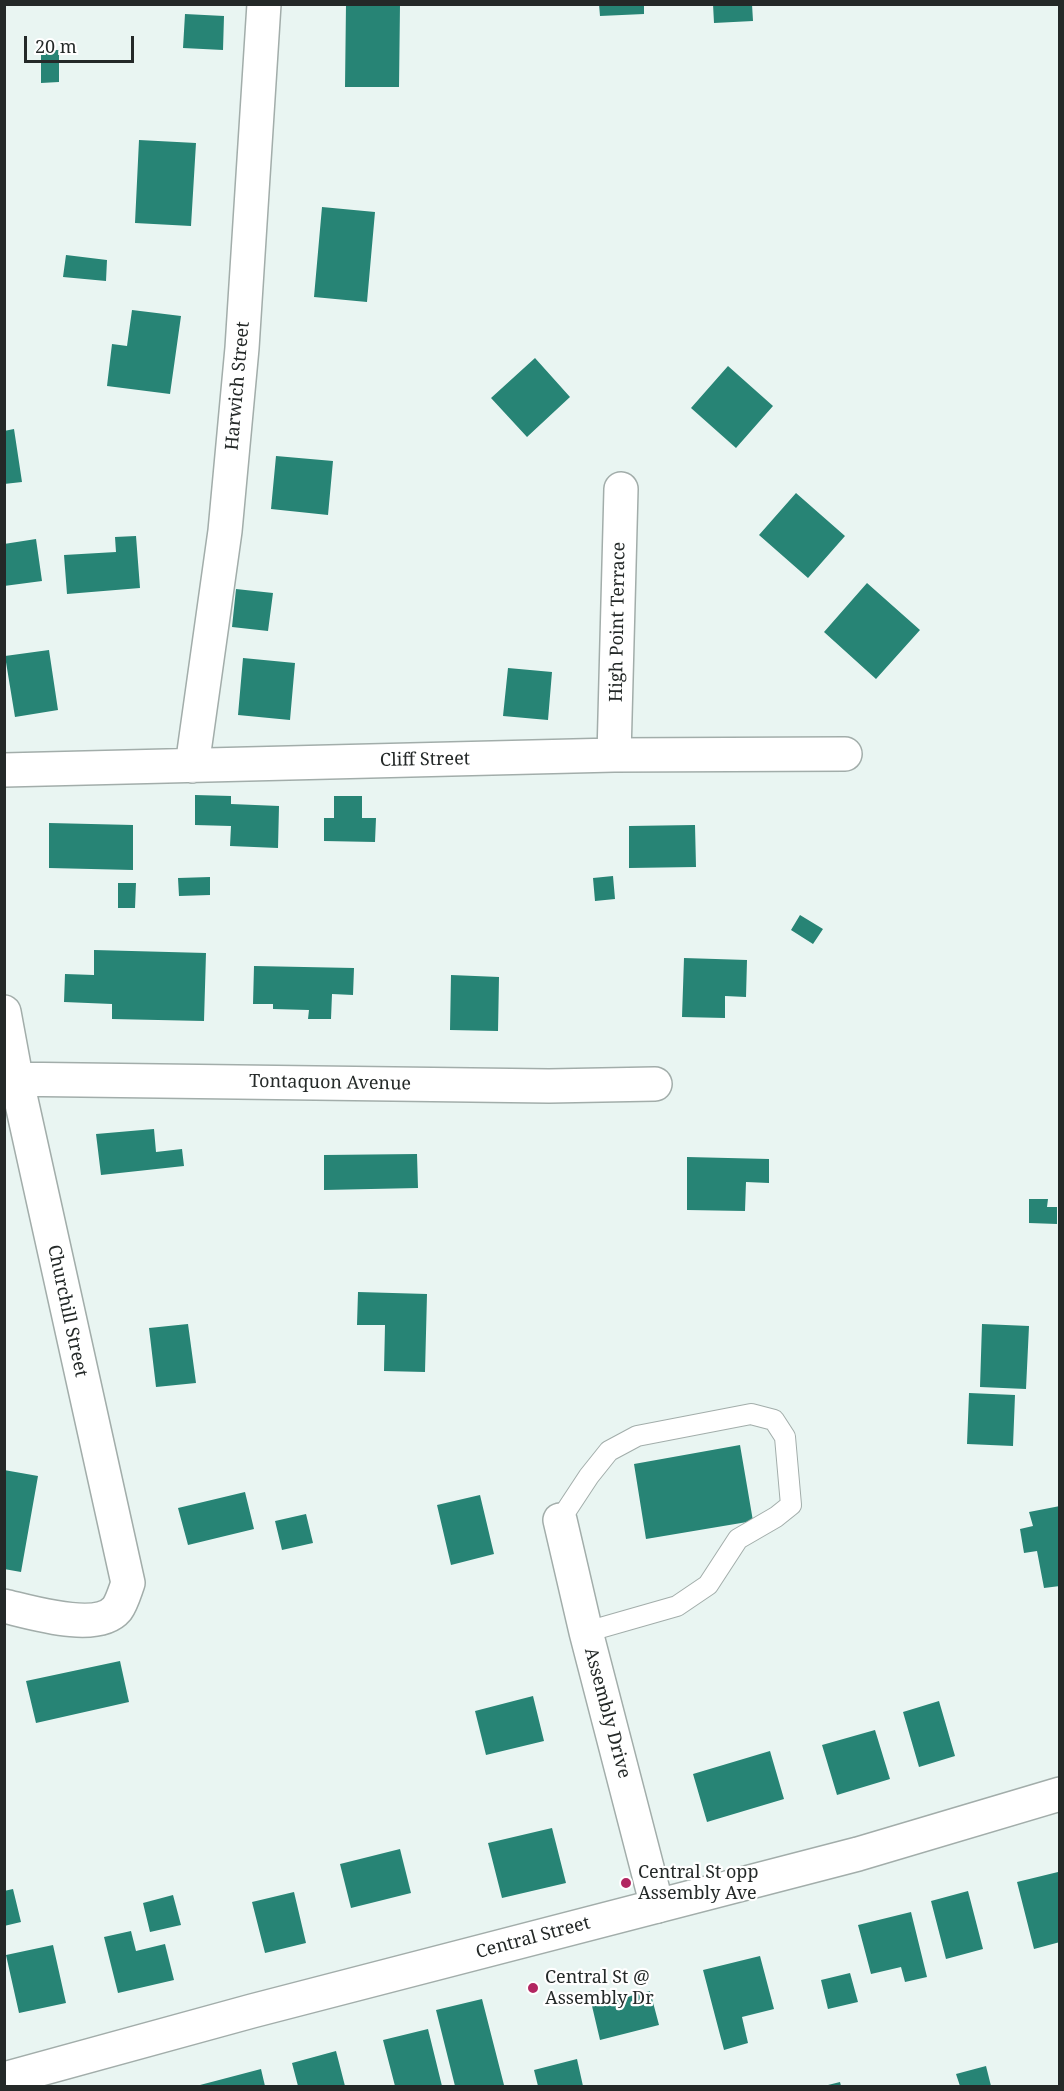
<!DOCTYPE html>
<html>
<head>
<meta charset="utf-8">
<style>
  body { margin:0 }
  #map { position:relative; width:1064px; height:2091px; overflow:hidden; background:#e9f5f2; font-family:"Noto Serif",serif }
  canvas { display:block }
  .frame { position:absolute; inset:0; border:6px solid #242928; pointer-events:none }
  .scale { position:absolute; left:24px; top:36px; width:110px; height:27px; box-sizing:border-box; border:3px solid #242928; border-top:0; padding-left:8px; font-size:18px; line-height:21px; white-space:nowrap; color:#242928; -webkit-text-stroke:4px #fff; paint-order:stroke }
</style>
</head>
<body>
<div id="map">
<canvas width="1064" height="2091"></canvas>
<div class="frame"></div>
<div class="scale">20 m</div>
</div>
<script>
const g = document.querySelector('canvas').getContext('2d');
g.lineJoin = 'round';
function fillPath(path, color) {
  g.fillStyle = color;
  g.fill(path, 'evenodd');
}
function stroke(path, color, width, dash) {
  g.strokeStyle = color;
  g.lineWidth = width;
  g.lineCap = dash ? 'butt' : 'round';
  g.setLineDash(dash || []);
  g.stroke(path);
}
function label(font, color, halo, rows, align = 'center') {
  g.font = font + ' "Noto Serif",serif';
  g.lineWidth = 4.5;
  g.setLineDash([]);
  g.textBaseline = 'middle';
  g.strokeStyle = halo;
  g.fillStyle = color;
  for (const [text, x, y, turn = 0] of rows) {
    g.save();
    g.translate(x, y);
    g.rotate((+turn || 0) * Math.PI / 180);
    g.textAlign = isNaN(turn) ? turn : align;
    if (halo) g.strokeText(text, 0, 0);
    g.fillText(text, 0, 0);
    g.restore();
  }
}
fillPath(new Path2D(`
  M346,4H400L399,87H345Z
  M599,4H644V14L600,16Z
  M713,4H752L753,21L714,23Z
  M185,14L224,16L223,50L183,48Z
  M41,50H59V82L41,83Z
  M139,140L196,143L191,226L135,223Z
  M322,207L375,212L367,302L314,297Z
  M66,255L107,260L106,281L63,277Z
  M132,310L181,316L170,394L107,386L112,344L127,346Z
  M535,358L570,397L527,437L491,398Z
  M728,366L773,406L736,448L691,408Z
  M14,429L22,482L4,484V431Z
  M276,456L333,461L328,515L271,509Z
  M796,493L845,536L808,578L759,535Z
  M136,536L140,588L67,594L64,555L116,552L115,537Z
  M36,539L42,581L4,586V544Z
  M867,583L920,630L876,679L824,632Z
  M236,589L273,593L268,631L232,627Z
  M49,650L58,710L15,717L5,656Z
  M243,658L295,663L290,720L238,715Z
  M508,668L552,672L548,720L503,716Z
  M195,795L231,796V804L279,806L278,848L230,846L231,826L195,825Z
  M334,796H362V818H376L375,842L324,841V818H334Z
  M49,823L133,825V870L49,868Z
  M695,825L696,867L629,868V826Z
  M613,876L615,899L595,901L593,878Z
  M210,877V895L179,896L178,878Z
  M118,883H136L135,908H118Z
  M800,915L823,929L813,944L791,930Z
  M94,950L206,953L204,1021L112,1019V1004L64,1002L65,974L94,975Z
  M684,958L747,960L746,997L725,996V1018L682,1017Z
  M254,966L354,968L353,995L332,994L331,1019H308L309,1010L273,1009V1004H253Z
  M451,975L499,977L498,1031L450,1030Z
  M154,1129L156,1152L182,1149L184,1166L101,1175L96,1134Z
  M417,1154L418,1188L324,1190V1155Z
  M687,1157L769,1159V1183L746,1182L745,1211L687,1210Z
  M1029,1199H1048L1047,1207H1057V1224L1029,1223Z
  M358,1292L427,1294L425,1372L384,1371L385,1325H357Z
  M188,1324L196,1383L156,1387L149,1328Z
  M982,1324L1029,1326L1026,1389L980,1387Z
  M969,1393L1015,1395L1013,1446L967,1444Z
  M740,1445L753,1521L646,1539L634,1464Z
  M4,1470L38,1476L21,1572L4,1569Z
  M245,1492L254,1529L188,1545L178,1508Z
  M480,1495L494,1554L451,1565L437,1505Z
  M1060,1506V1586L1044,1588L1037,1551L1024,1553L1020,1529L1033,1526L1029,1512Z
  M306,1514L313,1543L282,1550L275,1521Z
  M120,1661L129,1702L36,1723L26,1681Z
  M533,1696L544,1741L486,1755L475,1711Z
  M939,1701L955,1756L919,1767L903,1712Z
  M875,1730L890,1779L837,1795L822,1745Z
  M770,1751L784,1799L707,1822L693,1774Z
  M552,1828L566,1883L502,1898L488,1843Z
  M400,1849L411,1893L351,1908L340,1864Z
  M1058,1872L1060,1942L1034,1949L1017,1882Z
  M13,1889L21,1922L4,1926V1891Z
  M968,1891L983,1949L946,1959L931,1901Z
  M294,1892L306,1943L265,1953L252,1902Z
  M173,1895L181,1925L150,1932L143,1903Z
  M911,1912L927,1977L905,1982L901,1967L871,1974L858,1925Z
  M131,1931L136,1951L165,1944L174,1980L118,1993L104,1937Z
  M53,1945L66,2003L19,2013L6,1955Z
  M760,1956L774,2009L742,2017L748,2043L724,2050L703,1970Z
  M850,1973L858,2002L828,2009L821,1980Z
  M650,1991L659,2025L600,2040L592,2006Z
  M482,1999L504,2085L497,2086H455L436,2010Z
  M428,2029L442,2086H395L383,2040Z
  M336,2051L345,2086H298L292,2063Z
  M577,2059L583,2086H538L534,2070Z
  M986,2066L991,2086H960L956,2074Z
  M261,2069L265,2086H200V2085Z
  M840,2082L841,2086H824Z`), '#278475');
const lane = new Path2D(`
  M560,1520L589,1476L609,1451L637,1436L751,1414L774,1420L785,1437L791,1505L776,1517L738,1539L708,1585L677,1606L586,1632`);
const street = new Path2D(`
  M614,755L621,489
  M192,766L225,531L242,348L264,4
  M4,770L614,755L845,754
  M4,1012L16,1077L128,1583C125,1591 122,1602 117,1609C97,1633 30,1612 4,1606
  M4,1079L549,1086L655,1084
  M560,1520L586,1632L657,1906`);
const secondary = new Path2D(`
  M4,2079L252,2011L858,1854L1060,1794`);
stroke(lane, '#a2adaa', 22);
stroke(street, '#a2adaa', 36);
stroke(secondary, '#a2adaa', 36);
stroke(lane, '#fff', 20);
stroke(street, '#fff', 33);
stroke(secondary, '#fff', 33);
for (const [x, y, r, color] of [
  [626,1883,6,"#b22661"],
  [533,1988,6,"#b22661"]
]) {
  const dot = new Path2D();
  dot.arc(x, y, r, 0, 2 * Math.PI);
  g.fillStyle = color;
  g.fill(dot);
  stroke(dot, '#fff', 2);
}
label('18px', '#242928', '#fff', [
  ["Harwich Street",238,386,-85],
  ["High Point Terrace",618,622,-89],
  ["Cliff Street",425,760,-1],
  ["Tontaquon Avenue",330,1083,1],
  ["Churchill Street",67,1311,78],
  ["Assembly Drive",607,1713,75],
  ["Central Street",533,1938,-15]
]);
label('18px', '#242928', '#fff', [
  ["Central St opp",638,1873],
  ["Assembly Ave",638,1894],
  ["Central St @",545,1978],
  ["Assembly Dr",545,1999]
], 'left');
</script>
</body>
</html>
